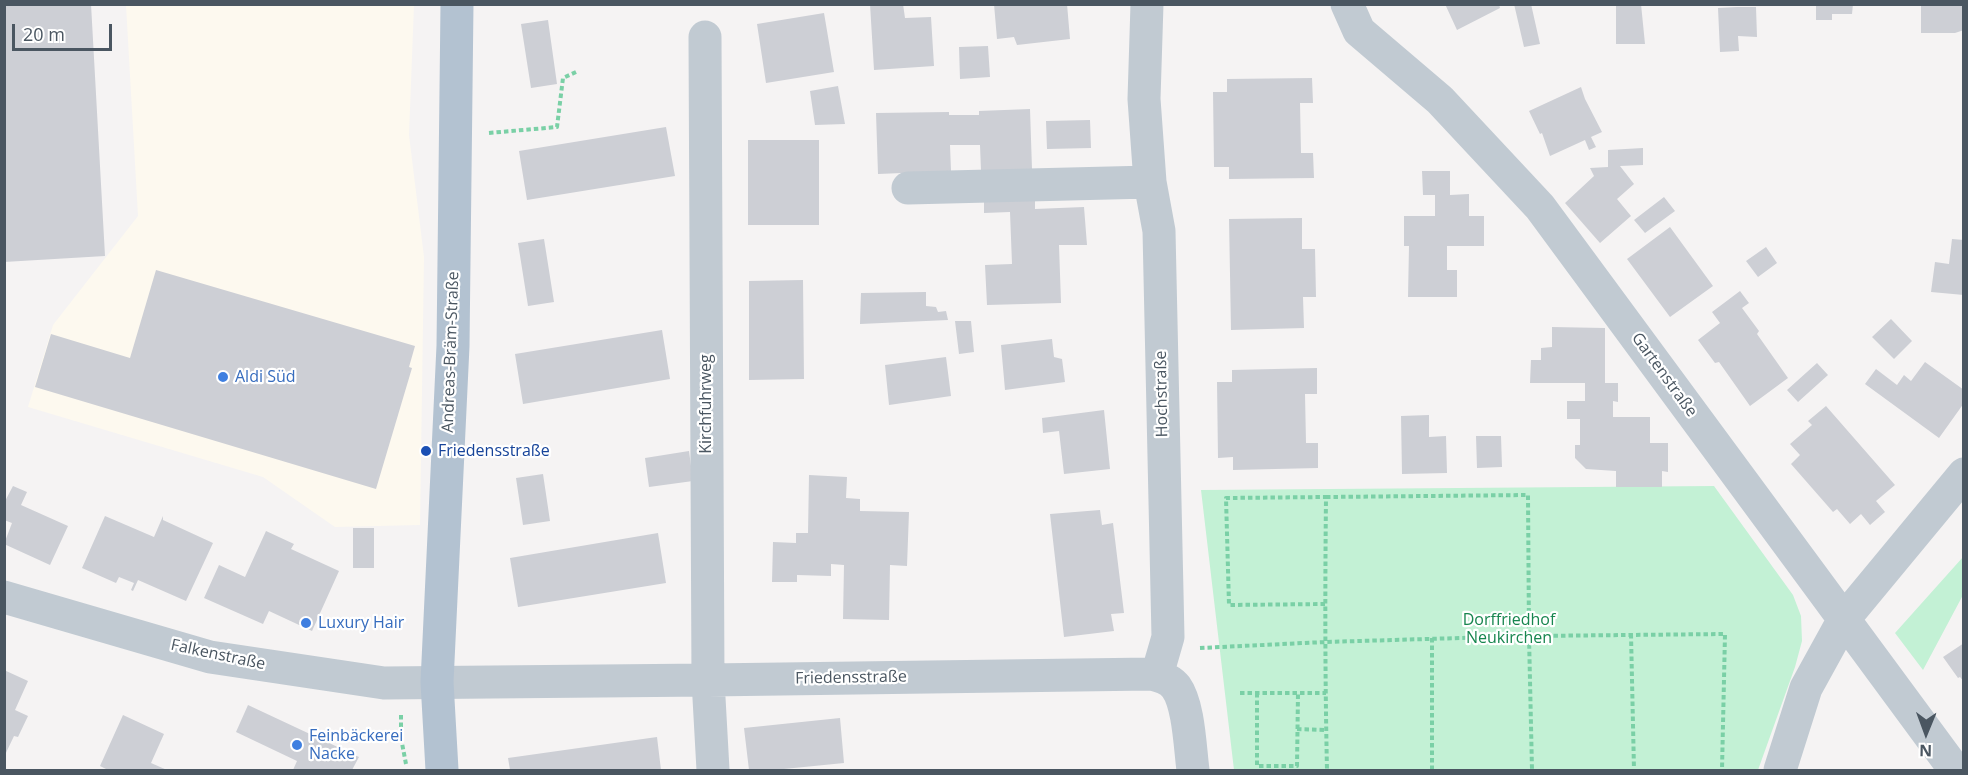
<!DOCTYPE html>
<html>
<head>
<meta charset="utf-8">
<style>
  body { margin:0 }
  #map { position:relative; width:1968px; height:775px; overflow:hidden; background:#f5f3f3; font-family:"Open Sans",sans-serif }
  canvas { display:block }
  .frame { position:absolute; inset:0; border:6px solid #4a5661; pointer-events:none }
  .north { position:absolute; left:1896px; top:703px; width:60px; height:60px; -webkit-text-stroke:4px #fff; paint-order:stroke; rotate:181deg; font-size:16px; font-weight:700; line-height:24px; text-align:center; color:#4a5661 }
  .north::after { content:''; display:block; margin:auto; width:21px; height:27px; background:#4a5661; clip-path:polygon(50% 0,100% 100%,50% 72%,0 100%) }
  .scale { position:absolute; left:12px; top:24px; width:100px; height:27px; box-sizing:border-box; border:3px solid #4a5661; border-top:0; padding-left:8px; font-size:18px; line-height:21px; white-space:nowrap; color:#4a5661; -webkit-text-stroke:4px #fff; paint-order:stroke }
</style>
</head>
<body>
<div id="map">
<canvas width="1968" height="775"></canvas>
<div class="frame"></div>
<div class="north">N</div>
<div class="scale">20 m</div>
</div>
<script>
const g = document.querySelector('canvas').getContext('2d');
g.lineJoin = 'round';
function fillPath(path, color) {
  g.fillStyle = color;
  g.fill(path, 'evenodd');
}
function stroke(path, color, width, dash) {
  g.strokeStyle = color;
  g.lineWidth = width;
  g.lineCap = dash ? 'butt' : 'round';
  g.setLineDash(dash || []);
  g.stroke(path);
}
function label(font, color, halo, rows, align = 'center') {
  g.font = font + ' "Open Sans",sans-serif';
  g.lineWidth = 4.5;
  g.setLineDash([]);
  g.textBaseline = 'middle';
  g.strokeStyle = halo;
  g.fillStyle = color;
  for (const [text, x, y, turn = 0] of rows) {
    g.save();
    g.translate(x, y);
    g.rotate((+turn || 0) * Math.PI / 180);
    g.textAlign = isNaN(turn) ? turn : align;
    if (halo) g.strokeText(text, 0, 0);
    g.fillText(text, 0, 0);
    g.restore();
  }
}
fillPath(new Path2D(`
  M126,5H414L409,135L424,257L420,525L335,527L263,477L28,407L53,325L138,216Z`), '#fdf9ef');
fillPath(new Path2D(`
  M1714,486L1793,595L1801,616L1802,641L1795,667L1758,770H1234L1201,490Z
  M1963,557V595L1923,670L1895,633Z`), '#c3f1d5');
fillPath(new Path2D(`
  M4,4H91L105,256L4,262Z
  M870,4H903L905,18L931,17L934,66L874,70Z
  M994,4H1067L1070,39L1017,45L1014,37L997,39Z
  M1445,4H1499L1500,8L1457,30Z
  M1514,4H1531L1540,44L1524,47Z
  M1616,4H1641L1645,44H1616Z
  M1816,4H1853L1852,14H1832V20H1816Z
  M1921,4H1964V30L1955,33H1921Z
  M1737,7H1756L1757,37L1738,36L1739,51L1720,52L1718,8Z
  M824,13L834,72L766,83L757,24Z
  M548,20L557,84L531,88L521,24Z
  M988,46L990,77L960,79L959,47Z
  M1312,78L1313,103H1300L1301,153H1313L1314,178L1229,179V167H1214L1213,92H1227V79Z
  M838,86L845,124L815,125L810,91Z
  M1581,87L1585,99L1602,132L1591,137L1596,147L1589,150L1585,140L1550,156L1542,133L1540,134L1529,111Z
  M1030,109L1032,169L981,171L980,145H950L951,171L878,174L876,113L949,112V115H979V111Z
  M1090,120L1091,148L1047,149L1046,121Z
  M666,127L675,176L527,200L519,151Z
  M748,140H819V225H748Z
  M1643,148V165L1620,166L1634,184L1617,199L1631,216L1600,243L1565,203L1594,176L1590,168L1608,167V150Z
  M1422,171H1450V195L1469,194V216H1484V246H1447V270H1457V297H1408L1409,246H1404V216H1435V195H1423Z
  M984,195H1035V209L1084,207L1087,245H1059L1061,303L987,305L985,265L1012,264L1010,212L984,213Z
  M1664,197L1675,211L1645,233L1634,220Z
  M1302,218V249H1315L1316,297H1303L1304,328L1231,330L1229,219Z
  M1670,227L1713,286L1670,317L1627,259Z
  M544,239L554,302L528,306L518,243Z
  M1952,239L1964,240V295L1931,292L1935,262L1949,264Z
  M1766,247L1777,263L1758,277L1746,261Z
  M156,270L415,346L409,367L412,368L376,489L35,387L51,334L130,358Z
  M803,280L804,379L749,380V281Z
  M1740,291L1749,303L1742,308L1759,331L1757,334L1788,378L1750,406L1719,362L1715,363L1698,340L1720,323L1712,312Z
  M926,292V306L936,307L938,312L946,311L948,320L860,324L861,293Z
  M1891,319L1912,341L1894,359L1872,337Z
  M955,321H971L974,352L959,354Z
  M1552,327L1605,328V383H1618V402L1613,401V417H1650V443H1668V472L1662,471V487H1616V471L1586,469L1575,458V445H1580V419H1567V401H1585V383H1530L1531,360H1541V348L1552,347Z
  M662,330L670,379L523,404L515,354Z
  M1052,339L1054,357L1062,359L1065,382L1005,390L1001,345Z
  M946,357L951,396L889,405L885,365Z
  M1925,362L1964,390V403L1939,438L1865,384L1876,369L1897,385L1904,375L1911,381Z
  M1817,363L1828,375L1798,402L1787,390Z
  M1317,368V394H1305L1306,443H1318V468L1233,470V457L1218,458L1217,382H1232V370Z
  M1826,406L1895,485L1876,501L1885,512L1870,525L1861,514L1850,524L1837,509L1833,512L1791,464L1800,455L1790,444L1812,425L1808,421Z
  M1104,410L1110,469L1064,474L1059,431L1043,433L1042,418Z
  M1429,415V437L1446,436L1447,473L1402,474L1401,416Z
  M1476,436H1501L1502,467L1477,468Z
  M689,451L693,481L649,487L645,458Z
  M543,474L550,521L523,525L516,478Z
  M809,475L847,477L846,498L860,499V511L909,512L907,566L890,565L889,620L843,619L844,565L831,564V576L797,575V582H772L773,542L796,543V533H808Z
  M13,486L27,492L21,505L68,526L50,565L4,544L12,523L4,520V503Z
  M1100,510L1102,525L1113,523L1124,613L1111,614L1114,631L1064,637L1050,514Z
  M105,516L154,537L163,516V520L213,543L186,601L138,580L133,591L131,590L134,583L119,577L116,583L82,568Z
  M353,528H374V568H353Z
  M266,531L294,544L291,549L339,571L312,631L269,611L263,624L204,598L219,565L245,577Z
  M658,533L666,583L518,607L510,558Z
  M1964,643V682L1960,677L1958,678L1943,657Z
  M4,670L28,681L15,710L28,716L18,737L14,736L4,757Z
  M248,705L359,757L352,770H293L297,761L236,732Z
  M123,715L164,734L151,763L167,770H108L100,766Z
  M840,718L844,763L774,770H749L744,728Z
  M657,737L661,770H510L508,758Z`), '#cdcfd5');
stroke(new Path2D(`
  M489,133L557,127L563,78L576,72
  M1326,497L1528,495L1529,636L1725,634L1722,770
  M1325,604L1229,605L1226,498L1326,497C1325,588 1325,679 1327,770
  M1631,634L1634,770
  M1200,648L1325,642L1529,636L1532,770
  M1240,693H1326
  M1257,693V766H1297L1298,693
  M401,715V738L406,764
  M1297,729L1326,730
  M1432,770V638`), '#7ad0a6', 4, [4.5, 3]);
stroke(new Path2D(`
  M1147,4L1144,99L1150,182L1159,231L1168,637L1157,675
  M1347,4L1359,31L1440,100L1540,207L1955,770
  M705,37L708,680L713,770
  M908,188L1150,182
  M4,597L210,657L384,683L708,680L1151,674C1160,676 1170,679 1176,687C1189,705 1190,748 1193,770
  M1780,770L1806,688L1844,619L1964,474`), '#c1cad2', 33);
stroke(new Path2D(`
  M442,770L437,682L453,346L457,4`), '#b3c2d1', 33);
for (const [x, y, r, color] of [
  [223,377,6,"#3f7fe0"],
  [426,451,6,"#1a4fb4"],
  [306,623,6,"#3f7fe0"],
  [297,745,6,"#3f7fe0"]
]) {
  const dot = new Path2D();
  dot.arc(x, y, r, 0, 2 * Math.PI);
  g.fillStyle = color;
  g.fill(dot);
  stroke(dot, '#fff', 2);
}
label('16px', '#4a5661', '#fff', [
  ["Andreas-Bräm-Straße",451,352,-88],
  ["Gartenstraße",1664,375,54],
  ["Hochstraße",1162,394,-91],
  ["Kirchfuhrweg",706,404,-90],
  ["Falkenstraße",218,655,12],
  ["Friedensstraße",851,678,-1]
]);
label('16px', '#366cbe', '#fff', [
  ["Aldi Süd",235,377],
  ["Luxury Hair",318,623],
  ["Feinbäckerei",309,736],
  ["Nacke",309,754]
], 'left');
label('16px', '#164399', '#fff', [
  ["Friedensstraße",438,451]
], 'left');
label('16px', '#17864f', '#fff', [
  ["Dorffriedhof",1509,620],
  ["Neukirchen",1509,638]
]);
</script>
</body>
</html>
